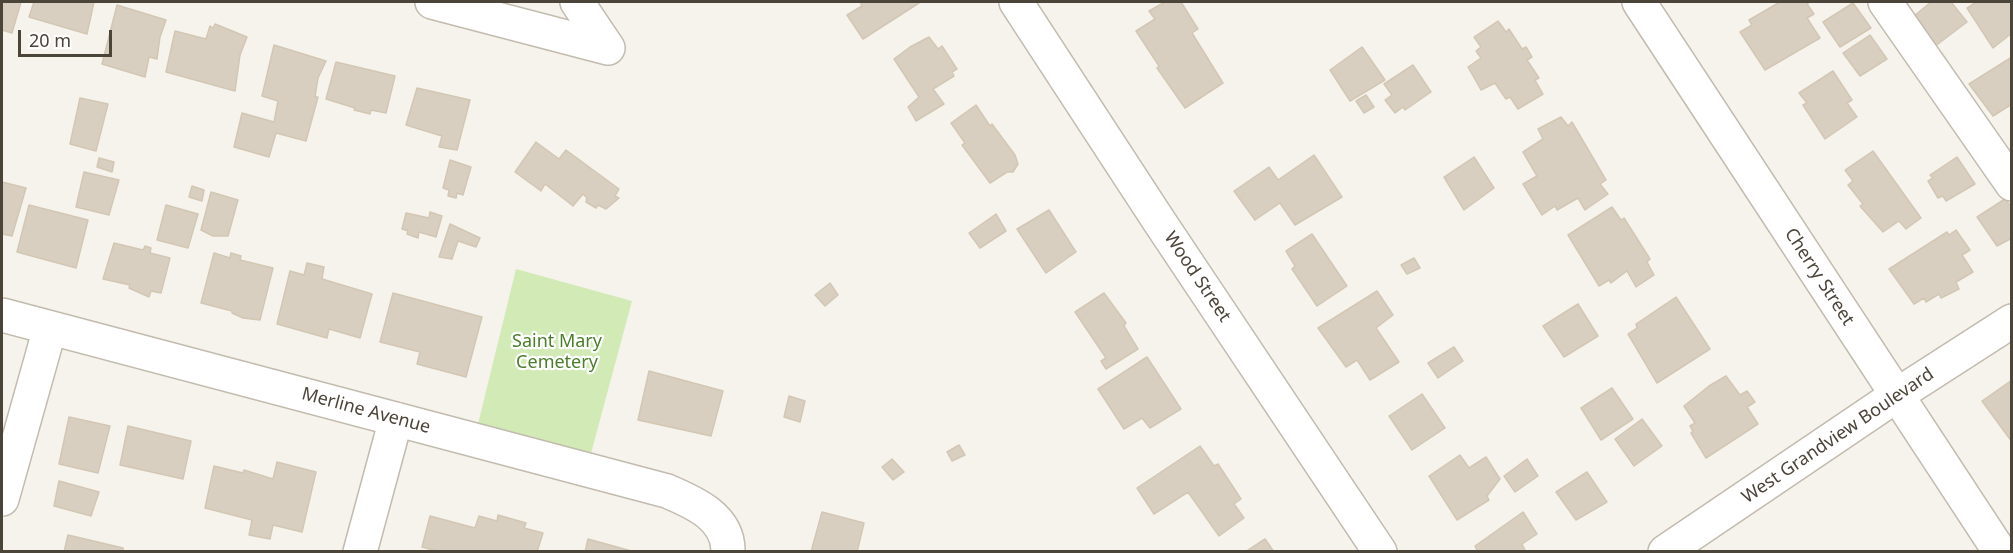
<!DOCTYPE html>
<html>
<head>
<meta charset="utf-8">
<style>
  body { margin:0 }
  #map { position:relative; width:2013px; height:553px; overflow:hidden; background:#f6f3ec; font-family:"Noto Sans",sans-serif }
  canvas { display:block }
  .frame { position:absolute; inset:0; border:3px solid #4b4439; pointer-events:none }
  .scale { position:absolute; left:18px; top:30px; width:94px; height:27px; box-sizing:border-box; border:3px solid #4b4439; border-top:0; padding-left:8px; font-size:18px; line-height:21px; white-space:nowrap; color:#4b4439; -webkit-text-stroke:4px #fff; paint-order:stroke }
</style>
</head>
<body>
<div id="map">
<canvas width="2013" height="553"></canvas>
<div class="frame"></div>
<div class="scale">20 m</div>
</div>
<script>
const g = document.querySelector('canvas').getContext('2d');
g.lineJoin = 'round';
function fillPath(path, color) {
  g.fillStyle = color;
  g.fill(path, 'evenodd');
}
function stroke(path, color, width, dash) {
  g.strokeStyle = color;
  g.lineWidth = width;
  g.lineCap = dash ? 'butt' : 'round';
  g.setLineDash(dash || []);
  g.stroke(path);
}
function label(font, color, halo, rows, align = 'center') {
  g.font = font + ' "Noto Sans",sans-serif';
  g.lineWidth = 4.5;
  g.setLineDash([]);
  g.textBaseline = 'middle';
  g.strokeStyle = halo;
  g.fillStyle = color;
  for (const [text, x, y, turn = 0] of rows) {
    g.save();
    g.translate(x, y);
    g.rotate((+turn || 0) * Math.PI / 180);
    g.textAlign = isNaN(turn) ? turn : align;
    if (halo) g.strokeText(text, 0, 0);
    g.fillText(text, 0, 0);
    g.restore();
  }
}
fillPath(new Path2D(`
  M516,269L632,301L590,457L477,428Z`), '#d2eab5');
const building = new Path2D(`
  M2,2H21L12,33L2,30Z
  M34,2H94L87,34L29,17Z
  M860,2H917L919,3L863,39L847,15L862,6Z
  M1165,2H1181L1198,29L1192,33L1223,83L1185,108L1157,68L1159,66L1136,31L1155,19L1149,11Z
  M1780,2H1810L1807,4L1814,14L1807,18L1820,38L1765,70L1740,32L1752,25L1749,20Z
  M1931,2H1951L1967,22L1930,50L1908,21Z
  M1976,2H2012V33L1993,48L1967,8Z
  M1853,3L1871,28L1840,47L1823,22Z
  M117,5L166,20L160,37L157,59L149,57L145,77L102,64Z
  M1498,21L1506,32L1509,29L1522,49L1526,47L1532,57L1527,60L1539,78L1535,80L1543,94L1518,109L1510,97L1506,99L1495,83L1481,90L1468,67L1481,58L1476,51L1481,47L1474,37Z
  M215,24L247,37L240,55L235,91L166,72L175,31L206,39L210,26L213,28Z
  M1870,35L1887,59L1860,76L1843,53Z
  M929,37L938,49L942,46L957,69L952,72L954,76L933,89L944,104L916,121L908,107L919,97L894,59L910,47Z
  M274,45L326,61L318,78L315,97H318L306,141L276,133L269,157L234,147L242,113L274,122L278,101L262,96Z
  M1362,47L1385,80L1350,101L1330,70Z
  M2012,57V104L1993,116L1969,84Z
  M336,62L395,76L386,113L371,110L370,114L354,110L355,108L326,99Z
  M1413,65L1431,92L1405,110L1403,107L1395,113L1385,100L1392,95L1384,84Z
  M1833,71L1852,100L1847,103L1857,117L1825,139L1803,105L1807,103L1799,93Z
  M417,88L470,100L457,150L439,147L442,136L406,125Z
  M1366,95L1374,107L1364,113L1356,101Z
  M80,98L108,104L96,151L70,144Z
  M976,105L990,126L992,124L1015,155L1018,164L1013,172H1007L990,183L962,145L965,143L951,123Z
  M1561,117L1568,126L1572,122L1606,180L1600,184L1608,194L1585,210L1578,198L1557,210L1555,206L1542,215L1523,184L1537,176L1523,152L1543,139L1538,129Z
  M536,142L559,159L566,150L619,189L615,196L619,198L606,209L598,205L596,208L586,202L587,198L583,194L573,206L545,184L541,191L515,172Z
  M1873,151L1921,218L1906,229L1899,221L1883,232L1860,206L1863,204L1848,185L1853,181L1845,170Z
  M1314,155L1342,197L1295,225L1280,203L1255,220L1234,191L1269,167L1278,180Z
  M1474,157L1494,188L1464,210L1444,177Z
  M1957,157L1975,184L1946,201L1943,196L1938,198L1928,181L1933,178L1930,175Z
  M99,158L114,162L112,172L97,167Z
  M450,160L471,167L463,195L457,193L456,198L448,196L449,190L443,188Z
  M84,172L119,180L109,215L76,207Z
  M2,182L26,188L12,236L2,234Z
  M192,186L204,190L202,201L189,197Z
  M211,192L238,200L228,236H213L201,230Z
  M2005,199L2012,208V238L1997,246L1977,217Z
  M29,205L88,220L76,268L17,252Z
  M166,205L198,214L188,248L157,240Z
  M1612,207L1621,220L1624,218L1650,259L1647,262L1654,275L1636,287L1627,271L1611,283L1609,280L1599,286L1568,235Z
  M1049,210L1076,252L1046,273L1017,229Z
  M430,212L442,216L436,237L419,232L418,238L407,234L408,231L402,229L406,213L429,218Z
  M996,214L1006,231L980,248L969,233Z
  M450,224L480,238L476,247L458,241L452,259L439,257Z
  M1956,230L1970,250L1962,255L1973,272L1956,282L1959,289L1941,298L1939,294L1926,302L1924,298L1914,304L1889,269L1947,232L1949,235Z
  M1312,234L1347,286L1317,306L1292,269L1295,266L1286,251Z
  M114,243L143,250L145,246L151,248L150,253L170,258L161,293L151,291L149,297L129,288L130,285L103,279Z
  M214,253L230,258L231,253L241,256L240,260L273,268L260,320L243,318L232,313V311L201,303Z
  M1414,258L1420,268L1407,274L1401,265Z
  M307,263L324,267L322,279L372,294L360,338L329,329L327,338L277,324L290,271L304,275Z
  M830,283L838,295L825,306L815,295Z
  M1377,291L1393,315L1376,328L1399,362L1370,380L1357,360L1346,367L1318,328Z
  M393,293L482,317L466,377L417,364L420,352L380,342Z
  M1104,293L1126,323L1124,326L1138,349L1106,369L1101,361L1106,358L1075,312Z
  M1676,297L1710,349L1657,383L1628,334L1637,328L1636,324Z
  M1578,304L1598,336L1564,357L1543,326Z
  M1454,347L1463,361L1438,378L1428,363Z
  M1147,357L1181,409L1150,428L1142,418L1124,429L1098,389Z
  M649,371L723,391L711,436L638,420Z
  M1726,376L1740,395L1747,391L1755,402L1747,407L1758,424L1706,458L1691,433L1693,431L1690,426L1695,423L1684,406L1709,386Z
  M2012,380V442L1982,401Z
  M1612,388L1633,419L1601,440L1581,408Z
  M1422,394L1445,428L1412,450L1389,416Z
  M789,396L805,401L800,422L784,417Z
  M69,417L110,426L98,473L59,464Z
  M1642,419L1662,446L1634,466L1615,439Z
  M128,426L191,441L183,479L120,465Z
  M959,445L965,455L952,461L947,452Z
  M1200,446L1214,466L1218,464L1241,499L1234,504L1244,518L1219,536L1188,492L1154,514L1137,488Z
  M1460,455L1469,468L1486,457L1500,479L1487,496L1489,500L1457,520L1429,476Z
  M892,459L904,472L893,480L882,467Z
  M1527,459L1538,476L1515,492L1504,476Z
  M277,462L316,472L302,532L273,525L270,539L249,535L252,520L205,508L214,466L243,473L244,470L273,479Z
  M1587,472L1607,502L1576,520L1556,492Z
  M59,481L99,492L91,516L54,506Z
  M822,512L864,523L857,552H811Z
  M1523,512L1537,534L1522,544L1526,552H1478L1475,546Z
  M498,515L526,523L524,528L543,533L537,552H440L422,547L430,516L475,528L479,516L497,521Z
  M68,535L123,548V552H64Z
  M588,539L635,552H585Z
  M1265,539L1274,552H1245L1251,548Z`);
fillPath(building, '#d8cfc1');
stroke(building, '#d3c7b4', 1.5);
const minor = new Path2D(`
  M432,2L608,48
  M577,2L608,48
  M1016,2L1159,221L1380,552
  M1639,2L2000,552
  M1885,2L2012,184
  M2,315L667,491C693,502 729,517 728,552
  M2,499L50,328
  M360,552L396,419
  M1665,552L1897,395L2012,321`);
stroke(minor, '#c2bbae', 36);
stroke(minor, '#fff', 33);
label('18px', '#4b4439', '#fff', [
  ["Wood Street",1197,277,56],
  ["Cherry Street",1819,277,57],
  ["Merline Avenue",366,411,15],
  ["West Grandview Boulevard",1838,436,-34]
]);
label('18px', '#4a7f2a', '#fff', [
  ["Saint Mary",557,342],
  ["Cemetery",557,363]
]);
</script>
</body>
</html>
